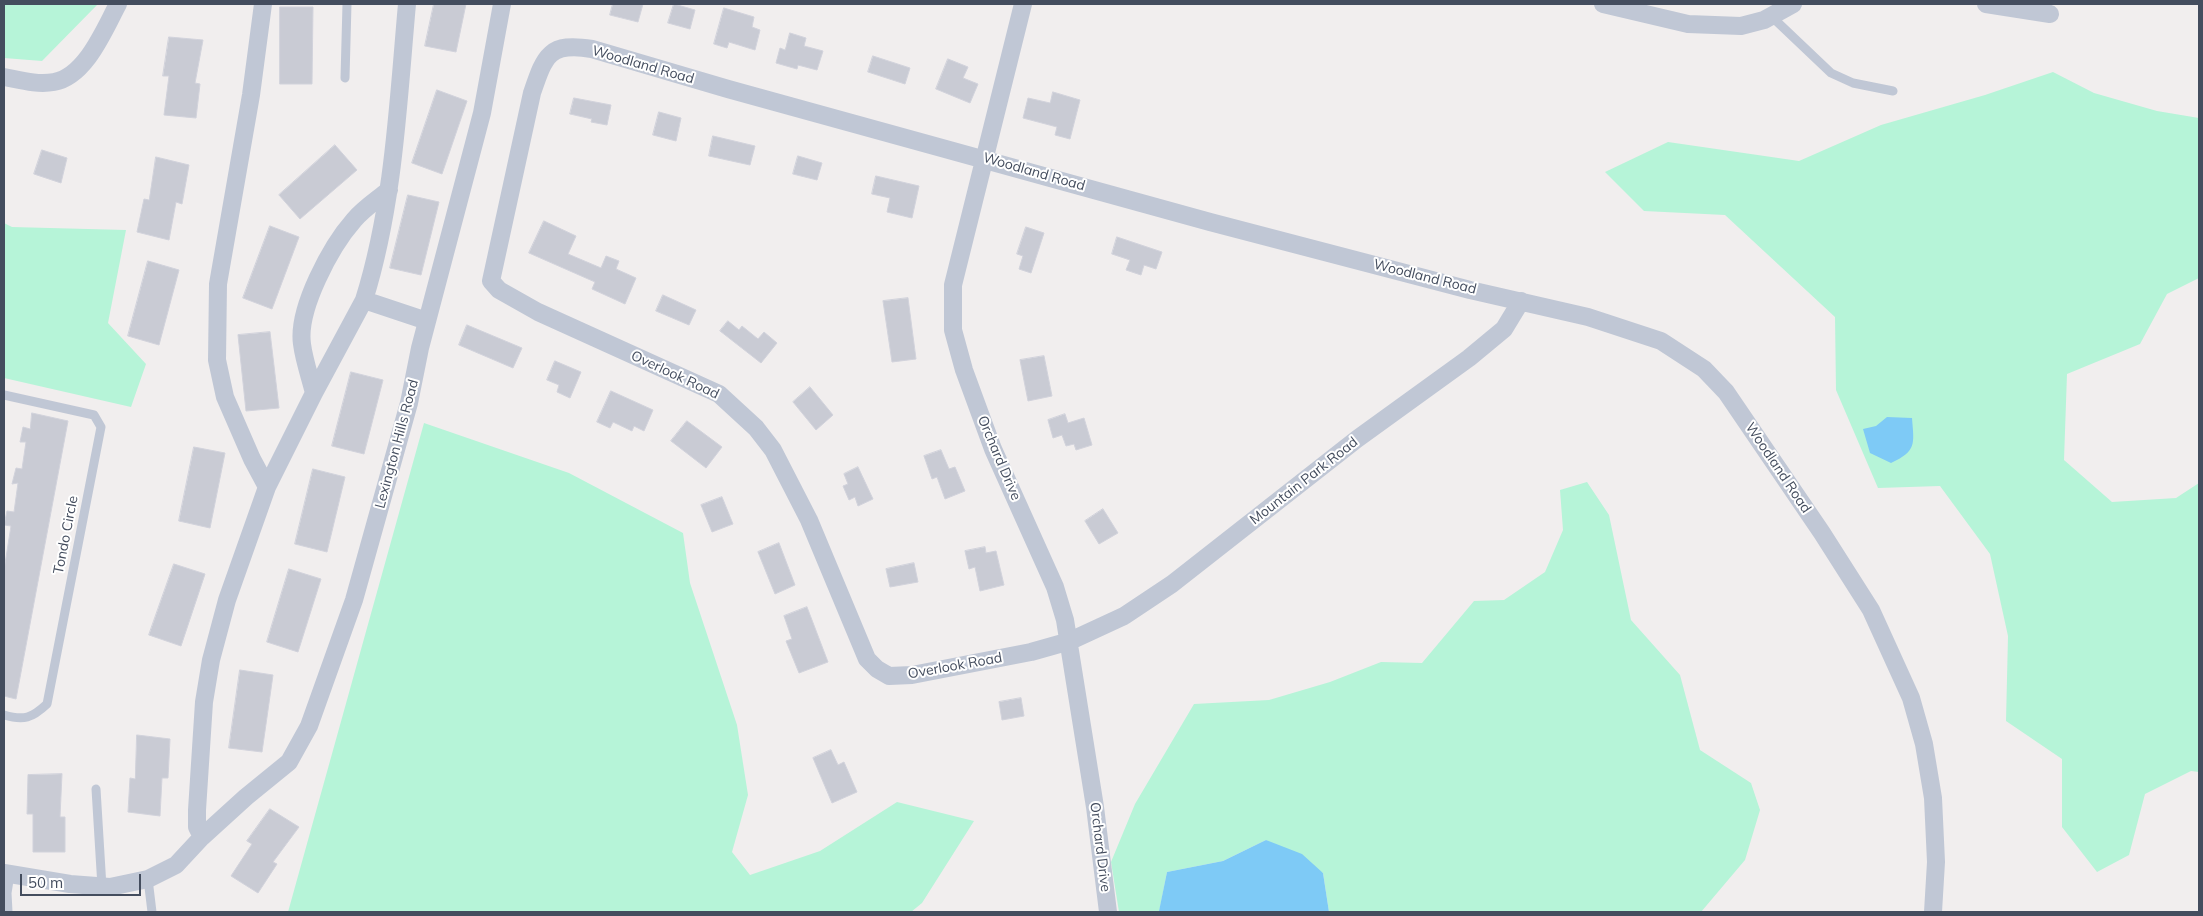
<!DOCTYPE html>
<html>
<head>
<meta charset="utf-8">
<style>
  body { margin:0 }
  #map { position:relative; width:2203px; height:916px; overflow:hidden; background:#f1eeee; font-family:Mulish,sans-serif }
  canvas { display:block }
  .frame { position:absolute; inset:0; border:5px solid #444d5e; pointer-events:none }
  .scale { position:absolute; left:20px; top:874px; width:121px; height:22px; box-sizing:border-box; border:2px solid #444d5e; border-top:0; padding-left:6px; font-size:15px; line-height:18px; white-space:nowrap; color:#444d5e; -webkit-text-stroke:4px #fff; paint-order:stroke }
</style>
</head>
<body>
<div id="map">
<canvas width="2203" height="916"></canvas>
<div class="frame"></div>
<div class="scale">50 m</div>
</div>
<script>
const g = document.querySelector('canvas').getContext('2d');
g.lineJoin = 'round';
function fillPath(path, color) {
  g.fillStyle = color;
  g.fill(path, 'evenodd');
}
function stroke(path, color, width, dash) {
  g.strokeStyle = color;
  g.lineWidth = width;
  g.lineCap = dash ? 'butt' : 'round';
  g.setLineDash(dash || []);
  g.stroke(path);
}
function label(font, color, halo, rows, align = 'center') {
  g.font = font + ' Mulish,sans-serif';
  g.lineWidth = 4;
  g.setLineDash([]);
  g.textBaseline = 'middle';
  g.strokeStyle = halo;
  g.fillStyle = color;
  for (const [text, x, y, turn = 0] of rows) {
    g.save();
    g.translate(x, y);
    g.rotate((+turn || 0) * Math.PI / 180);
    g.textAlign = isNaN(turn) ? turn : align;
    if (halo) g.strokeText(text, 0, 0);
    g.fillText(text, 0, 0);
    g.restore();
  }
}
fillPath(new Path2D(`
  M4,4H98L42,61L4,58Z
  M2053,72L2094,93L2157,111L2199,118V278L2167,294L2140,344L2067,374L2064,460L2112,502L2176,498L2199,483V772L2191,771L2145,794L2129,855L2097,872L2062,827V759L2006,721L2008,636L1990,554L1940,486L1878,488L1836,390L1835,317L1725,215L1644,211L1605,172L1668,142L1799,161L1881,125L1985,95Z
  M4,223L12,227L126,230L108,323L146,364L131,407L4,378Z
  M424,423L569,473L683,533L690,583L737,725L748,795L732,852L750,875L820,851L897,802L974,821L922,903L911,912H288Z
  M1587,482L1609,515L1631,620L1680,675L1700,750L1751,783L1760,810L1745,860L1701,912H1329L1323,873L1266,840L1223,861L1167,872L1159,912H1119L1111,862L1135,804L1194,704L1269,700L1330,682L1381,662L1422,663L1474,601L1504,600L1545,572L1563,530L1560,490Z`), '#b6f4d8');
fillPath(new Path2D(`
  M1887,417L1912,418C1914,444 1917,451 1891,463L1870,453L1863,429L1876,426Z
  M1266,840L1302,854L1323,873L1329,912L1159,911L1167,872L1223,861Z`), '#7ecaf6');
const building = new Path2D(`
  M434,4H466L456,52L425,46Z
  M613,4H643L638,22L610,15Z
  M674,4L695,10L690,29L668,23Z
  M280,7H313L312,84H280Z
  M724,8L754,17L752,27L760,30L755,50L729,42L727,48L714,44Z
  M790,33L806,38L804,46L823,51L817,70L798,65L797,69L776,63L780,48L785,50Z
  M169,37L203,40L195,83L200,84L196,118L164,115L169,76H163Z
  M873,56L910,68L905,84L868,72Z
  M948,59L968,67L963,78L978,84L970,103L936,89Z
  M437,90L467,101L442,174L412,163Z
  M1053,92L1080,100L1070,139L1055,135L1057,127L1023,118L1028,98L1050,103Z
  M574,98L611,105L607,125L591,122L592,119L570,114Z
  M659,112L681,118L676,141L653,135Z
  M713,136L755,146L750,165L709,156Z
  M335,145L357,170L300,219L279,195Z
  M42,150L67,158L61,183L34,174Z
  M798,156L822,163L817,180L793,174Z
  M156,157L189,165L182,204L176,202L169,240L137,232L144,199L149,200Z
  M876,176L919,186L912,218L887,212L890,198L872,194Z
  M408,195L439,202L421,275L390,268Z
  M544,221L576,236L568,254L601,268L606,256L619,261L616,269L636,278L625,304L592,289L595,282L529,253Z
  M270,226L299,237L272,309L243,298Z
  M1026,227L1044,233L1031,273L1019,269L1023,256L1017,254Z
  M1117,237L1162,252L1156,269L1144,265L1141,275L1126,270L1130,260L1112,254Z
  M148,261L179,270L159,345L128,336Z
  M663,295L696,310L689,325L656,311Z
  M908,298L916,359L892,362L883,301Z
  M728,321L739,330L742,326L758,339L764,332L777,343L761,363L720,331Z
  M467,325L522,348L513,368L459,345Z
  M270,332L279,408L246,411L238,335Z
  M1044,356L1052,396L1028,401L1020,360Z
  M555,361L581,372L570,398L557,392L559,385L547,380Z
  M351,372L383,380L364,454L332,446Z
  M810,387L833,415L816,430L793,402Z
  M611,391L653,410L644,431L634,426L632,431L613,422L610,428L597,422Z
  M32,413L68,421L16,699L4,696V570L11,526L4,525L7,511L14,512L18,483L12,484L16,468L22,469L26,442H20L23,427L30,429Z
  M1065,414L1068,423L1084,418L1092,445L1076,450L1074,444L1066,446L1062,435L1053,438L1048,420Z
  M687,421L722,447L706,468L671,441Z
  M194,447L225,453L210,528L179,521Z
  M941,450L949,469L955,467L965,491L945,499L937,477L932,479L924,456Z
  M858,467L873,499L858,506L855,497L849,500L843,486L848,484L844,474Z
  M313,469L345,477L327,552L295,544Z
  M722,497L733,524L712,532L701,505Z
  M1103,509L1118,533L1099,544L1085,521Z
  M779,543L795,585L775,594L758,552Z
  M985,547L986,553L996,551L1004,585L980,591L975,567L969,569L965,551Z
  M914,563L918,582L890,587L886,569Z
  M174,564L205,574L181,646L149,635Z
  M289,569L321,579L298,652L267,642Z
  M807,607L828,662L799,673L786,641L792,639L784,616Z
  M240,670L273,675L262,752L229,748Z
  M1021,698L1024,716L1002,720L999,702Z
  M137,735L170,739L168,778H162L160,816L128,812L130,778L135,779Z
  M831,750L838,765L844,762L857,792L832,803L813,758Z
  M62,774L60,817H65V852H33V814H27L28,775Z
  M270,809L299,827L273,862L277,864L258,893L231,876L252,844L247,841Z`);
fillPath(building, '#c9cbd4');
stroke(building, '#d1d2db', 1);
stroke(new Path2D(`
  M1771,16L1831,73L1853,83L1893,91
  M345,78L347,4
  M4,395L94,415L101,427L47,704C32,718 24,721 4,715
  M96,789L102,887
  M148,879L152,912
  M8,912L7,893L10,874`), '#c0c7d5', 9);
stroke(new Path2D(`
  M263,4L251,95L218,284L217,360L225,397L252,459L267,487
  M1023,4L953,285V330L964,370L993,449L1055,587L1065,620L1095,807L1108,912
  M1603,4L1688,24L1741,26L1764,20L1793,4
  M1986,4L2050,14
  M4,77C20,80 37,85 54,82C86,76 104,30 118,4
  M364,300L427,321
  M1521,301L1504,329L1469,358L1357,439L1172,584L1124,616L1070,641L1031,652L912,675L889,676L877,669L867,659L809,520L773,450L756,428L719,394L538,312L499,290L491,281L532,93C545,55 549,42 592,49L728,89L1210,222L1470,290L1588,317L1661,341L1704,369L1726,392L1822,533L1871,610L1911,698L1924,744L1933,798L1936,862L1933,912
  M314,393C310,377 304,360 302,344C297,309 331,246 354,220C364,208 377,200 389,190
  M202,837L197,827V810L204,702L211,660L227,600L267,487L314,393L364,300C394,204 398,103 407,4
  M4,873L70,884L110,887L148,879L176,865L202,837L246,797L289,762L309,726L354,600L409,403L420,348L482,113L502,4`), '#c0c7d5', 18);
label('14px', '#444d5e', '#fff', [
  ["Woodland Road",643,65,16],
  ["Woodland Road",1034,172,16],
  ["Woodland Road",1425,277,14],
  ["Overlook Road",675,375,25],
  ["Lexington Hills Road",397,444,-75],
  ["Orchard Drive",999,458,67],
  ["Woodland Road",1778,468,56],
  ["Mountain Park Road",1304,481,-38],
  ["Tondo Circle",66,535,-79],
  ["Overlook Road",955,666,-10],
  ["Orchard Drive",1100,847,83]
]);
</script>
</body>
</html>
